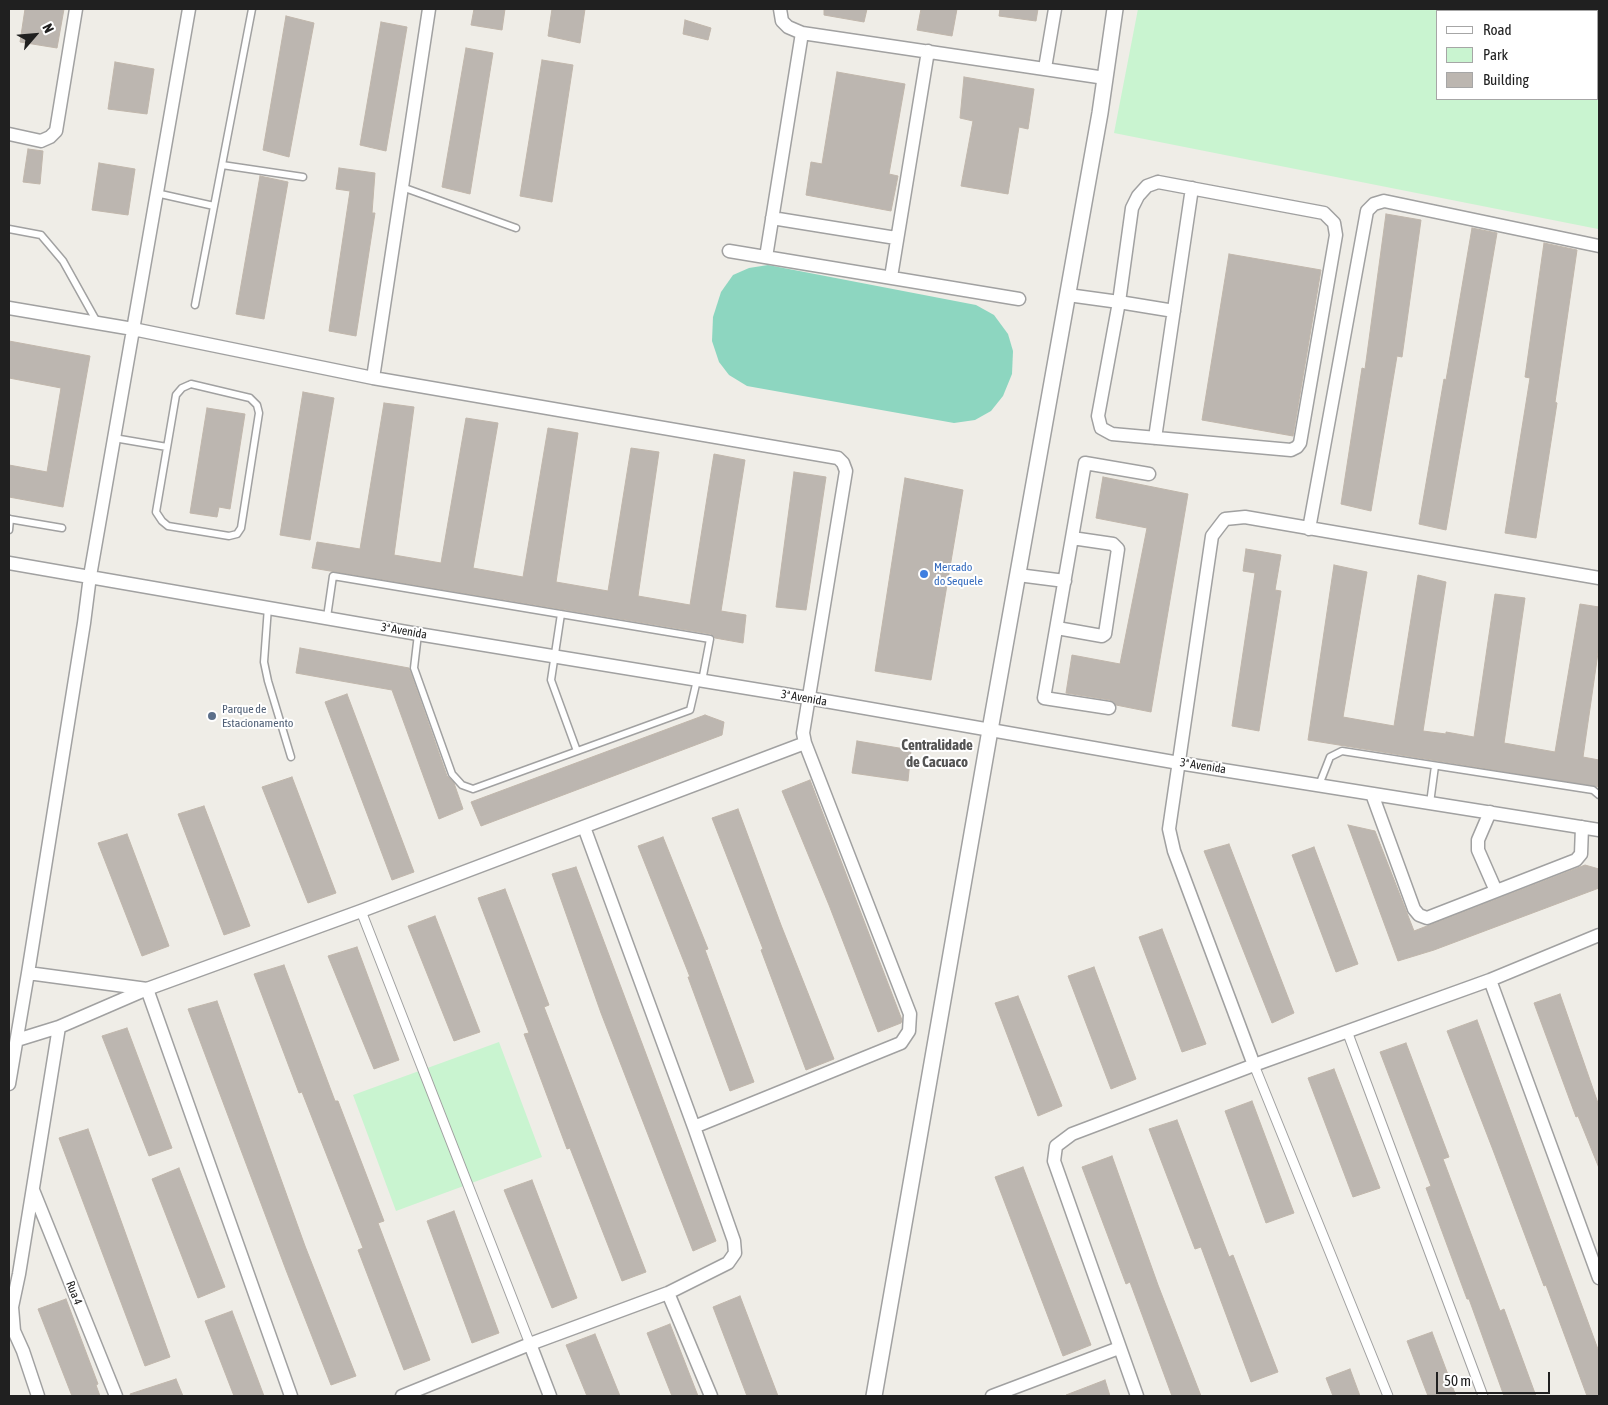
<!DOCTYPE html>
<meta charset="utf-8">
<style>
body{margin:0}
#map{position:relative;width:1608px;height:1405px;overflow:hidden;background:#efede7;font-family:"Asap Condensed",sans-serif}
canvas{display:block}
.frame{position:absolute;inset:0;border:10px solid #202020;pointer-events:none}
.legend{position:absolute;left:1436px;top:10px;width:162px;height:90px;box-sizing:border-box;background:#fff;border:1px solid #a6a6a6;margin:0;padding:6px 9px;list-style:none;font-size:15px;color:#202020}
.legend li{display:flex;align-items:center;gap:10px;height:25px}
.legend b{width:25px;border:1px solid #a6a6a6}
.north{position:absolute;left:10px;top:10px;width:50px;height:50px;-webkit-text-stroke:4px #fff;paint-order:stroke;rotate:63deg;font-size:14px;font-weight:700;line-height:20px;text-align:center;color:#202020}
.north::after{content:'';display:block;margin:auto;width:18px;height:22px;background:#202020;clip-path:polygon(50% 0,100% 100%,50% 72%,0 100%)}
.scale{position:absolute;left:1436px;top:1372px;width:114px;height:22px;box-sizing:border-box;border:2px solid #202020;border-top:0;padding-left:6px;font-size:15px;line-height:18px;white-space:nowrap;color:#202020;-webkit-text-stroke:4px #fff;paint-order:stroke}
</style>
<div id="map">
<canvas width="1608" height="1405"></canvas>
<div class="frame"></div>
<ul class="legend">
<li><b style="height:6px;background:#fff"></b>Road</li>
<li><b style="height:14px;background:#c9f4d0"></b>Park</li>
<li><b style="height:14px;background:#bcb6b0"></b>Building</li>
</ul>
<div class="north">N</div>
<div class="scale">50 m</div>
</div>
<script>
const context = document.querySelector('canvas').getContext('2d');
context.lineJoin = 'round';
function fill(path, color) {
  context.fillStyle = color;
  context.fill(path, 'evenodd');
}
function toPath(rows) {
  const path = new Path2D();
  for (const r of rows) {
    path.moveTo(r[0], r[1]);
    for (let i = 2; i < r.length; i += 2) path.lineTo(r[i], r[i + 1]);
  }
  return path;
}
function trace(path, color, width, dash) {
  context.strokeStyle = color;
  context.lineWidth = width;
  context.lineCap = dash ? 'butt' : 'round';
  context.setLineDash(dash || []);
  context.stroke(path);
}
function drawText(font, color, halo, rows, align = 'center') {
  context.font = font + ' "Asap Condensed",sans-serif';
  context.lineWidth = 4;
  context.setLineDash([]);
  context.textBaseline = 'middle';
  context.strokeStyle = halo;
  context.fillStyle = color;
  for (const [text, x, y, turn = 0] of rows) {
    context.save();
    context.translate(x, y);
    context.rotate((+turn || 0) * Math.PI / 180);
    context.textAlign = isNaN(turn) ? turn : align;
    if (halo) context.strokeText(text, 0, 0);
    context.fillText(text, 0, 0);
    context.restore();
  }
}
const park = toPath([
 [1138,9,1599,9,1599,220,1598,229,1114,133],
 [1437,11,1597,11,1597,99,1437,99],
 [499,1042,542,1157,396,1211,353,1095]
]);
const pitch = toPath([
 [768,265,976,305,994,315,1008,334,1013,351,1012,374,1003,396,991,411,975,420,954,423,747,386,729,375,719,362,712,341,713,317,721,292,733,275,749,268]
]);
const building = toPath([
 [25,9,64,9,57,48,20,42,25,9],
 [474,9,505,9,502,30,471,25,474,9],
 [552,9,585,9,580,43,548,36,552,9],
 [824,9,867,9,864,22,824,15,824,9],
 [921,9,957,9,952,36,917,30,921,9],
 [1000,9,1038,9,1036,21,999,16,1000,9],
 [286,16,314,23,289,157,263,150,286,16],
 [685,20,711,28,708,40,683,34,685,20],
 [381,22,407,27,386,151,360,145,381,22],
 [466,48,493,53,470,194,442,187,466,48],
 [542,60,573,65,552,202,520,196,542,60],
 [115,62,154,69,147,114,108,109,115,62],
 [837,72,905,84,889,174,898,176,891,211,806,195,811,162,822,164,837,72],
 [964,77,1034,89,1028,129,1019,127,1008,194,961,186,973,121,960,118,964,77],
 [28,149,43,151,40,184,23,182,28,149],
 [99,163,135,169,128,215,92,210,99,163],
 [339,168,375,173,372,213,375,213,356,336,329,331,350,191,336,189,339,168],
 [260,176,288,182,264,319,236,314,260,176],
 [1386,214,1421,220,1402,357,1397,356,1371,511,1341,504,1362,368,1365,369,1386,214],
 [1472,228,1497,233,1446,530,1419,524,1444,379,1446,380,1472,228],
 [1544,243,1577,250,1555,402,1557,403,1536,538,1505,533,1530,378,1525,377,1544,243],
 [1229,254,1321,270,1293,436,1202,420,1229,254],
 [9,341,90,356,63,507,9,497,9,465,47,472,61,388,9,378,9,341],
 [303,392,334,398,310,540,280,535,303,392],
 [384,403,414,407,394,555,441,563,466,418,498,423,473,568,523,577,548,428,578,433,556,582,608,591,631,448,659,452,638,596,690,605,714,454,745,460,721,611,746,615,743,643,715,638,711,634,312,568,317,542,360,549,384,403],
 [207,408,245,414,230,509,219,507,217,517,190,513,207,408],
 [794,472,826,477,806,610,776,607,794,472],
 [1103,477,1188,494,1151,712,1116,705,1110,700,1066,693,1072,655,1120,664,1147,528,1096,518,1103,477],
 [905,478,963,490,931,680,875,671,905,478],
 [1246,549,1281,555,1275,590,1281,591,1259,731,1232,726,1255,573,1243,571,1246,549],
 [1334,565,1367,572,1343,717,1394,726,1418,575,1446,582,1423,731,1446,734,1446,732,1474,737,1495,594,1525,598,1504,743,1555,752,1580,604,1599,607,1599,646,1583,757,1599,760,1599,787,1308,740,1334,565],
 [300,648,409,668,447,776,454,783,463,809,439,819,392,690,296,673,300,648],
 [347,694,414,872,392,880,325,702,347,694],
 [705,715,724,722,722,735,481,826,471,802,705,715],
 [857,741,911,750,908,781,852,773,857,741],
 [292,777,336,893,308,903,262,787,292,777],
 [810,780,902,1020,901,1023,878,1032,829,905,782,791,810,780],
 [204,806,250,926,224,935,178,814,204,806],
 [738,809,781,925,834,1059,806,1070,761,950,763,949,712,818,738,809],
 [1348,825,1375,831,1414,931,1585,865,1599,869,1599,888,1434,950,1398,961,1348,825],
 [127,834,169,946,142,956,98,843,127,834],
 [663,837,708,949,705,950,754,1082,730,1091,688,977,690,977,638,846,663,837],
 [1229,844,1294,1013,1272,1023,1204,851,1229,844],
 [1314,847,1358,964,1336,972,1292,855,1314,847],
 [576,867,716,1241,693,1251,601,1013,552,874,576,867],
 [505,889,549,1005,544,1007,646,1272,622,1281,570,1148,567,1149,524,1034,529,1033,478,898,505,889],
 [435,916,480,1032,454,1041,408,926,435,916],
 [1162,929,1206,1044,1182,1052,1139,937,1162,929],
 [357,947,399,1060,374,1069,328,956,357,947],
 [284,965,335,1101,338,1101,384,1221,378,1223,430,1360,404,1370,358,1250,363,1248,302,1092,299,1093,254,974,284,965],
 [1094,967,1136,1079,1111,1089,1068,976,1094,967],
 [1560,994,1599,1106,1599,1168,1578,1116,1576,1117,1534,1003,1560,994],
 [1018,996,1062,1106,1038,1116,995,1003,1018,996],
 [217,1001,305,1246,356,1376,331,1385,286,1270,188,1009,217,1001],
 [1477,1020,1599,1352,1599,1396,1587,1396,1546,1285,1544,1286,1493,1150,1447,1031,1477,1020],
 [127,1028,172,1148,149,1156,102,1036,127,1028],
 [1406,1043,1449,1157,1443,1159,1500,1311,1504,1309,1536,1396,1504,1396,1469,1299,1467,1299,1426,1188,1431,1186,1380,1052,1406,1043],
 [1334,1069,1380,1188,1353,1197,1308,1078,1334,1069],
 [1252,1101,1294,1213,1266,1223,1225,1111,1252,1101],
 [1177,1120,1229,1257,1233,1255,1278,1372,1251,1382,1201,1247,1195,1249,1149,1129,1177,1120],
 [88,1129,170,1357,145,1366,59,1138,88,1129],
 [1112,1156,1158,1285,1201,1396,1172,1396,1130,1282,1126,1284,1082,1167,1112,1156],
 [1023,1167,1091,1345,1063,1356,995,1177,1023,1167],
 [179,1168,225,1287,198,1298,152,1179,179,1168],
 [532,1180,577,1298,552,1308,504,1190,532,1180],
 [454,1211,499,1333,472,1343,427,1221,454,1211],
 [740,1296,778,1396,747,1396,713,1307,740,1296],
 [66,1299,98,1384,96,1385,100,1396,72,1396,38,1309,66,1299],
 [232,1311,264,1396,234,1396,205,1321,232,1311],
 [670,1324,698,1396,672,1396,647,1333,670,1324],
 [1432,1332,1456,1396,1428,1396,1407,1341,1432,1332],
 [595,1334,620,1396,587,1396,566,1345,595,1334],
 [1350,1369,1360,1396,1333,1396,1326,1378,1350,1369],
 [176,1379,183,1396,131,1396,130,1394,176,1379],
 [1105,1380,1110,1396,1066,1396,1066,1395,1105,1380]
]);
const service = toPath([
 [222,165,303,177],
 [402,187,516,228],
 [156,193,214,206],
 [9,229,41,235,63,261,97,322],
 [195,305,252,9],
 [191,384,250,398,257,405,259,413,241,528,237,534,229,536,168,526,162,521,156,512,176,395,182,388,191,384],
 [114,438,167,447],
 [9,519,62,528],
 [9,530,10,519],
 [268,607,264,662,268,681,291,757],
 [561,614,551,680,577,751],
 [327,617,333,576,710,639,702,681],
 [418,634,414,668,452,774,462,785,473,789,690,710,697,680],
 [1319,785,1330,757,1342,751,1593,790,1599,795],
 [1430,803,1435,766]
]);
const pedestrian = toPath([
 [361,911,530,1344],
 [1347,1031,1483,1396],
 [1254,1065,1388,1396]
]);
const minor = toPath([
 [780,9,782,21,788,27,802,33,1105,78],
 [1045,68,1055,9],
 [9,134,41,141,50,137,56,131,76,9],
 [1158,182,1324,213,1334,223,1336,235,1300,443,1297,447,1291,450,1112,434,1101,428,1098,416,1119,302,1132,208,1138,196,1147,186,1158,182],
 [772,218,896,238],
 [729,251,1019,299],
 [766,257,802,33],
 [891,277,928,51],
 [1068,295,1119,302,1174,311],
 [9,308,133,329,373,378,838,458,843,463,846,471,803,733,805,743,910,1014,909,1031,901,1043,694,1127],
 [373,378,429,9],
 [1155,438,1192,188],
 [1309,529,1367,211,1374,204,1384,201,1599,246],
 [9,563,418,634,808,698,1179,763,1599,830],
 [1018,575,1065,581],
 [1057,628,1102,636,1105,634,1118,549,1113,544,1072,538],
 [1109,708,1044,698,1085,463,1149,474],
 [1372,794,1414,909,1419,915,1427,918,1576,860,1581,854,1582,827],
 [1490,812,1478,840,1478,850,1496,891],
 [28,973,147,989],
 [1490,980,1599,1278],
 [17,1040,59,1027,147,989],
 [1254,1065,1174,851,1169,829,1212,536,1225,519,1245,517,1599,578],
 [9,1084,28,973,84,623,90,576,189,9],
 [33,1190,116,1396],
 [668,1293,711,1396],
 [530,1344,550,1396],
 [38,1396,23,1351,14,1331,12,1307,19,1274,59,1027],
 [291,1396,147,989,361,911,805,743],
 [402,1396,530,1344,668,1293,728,1263,735,1253,734,1241,694,1127,584,827],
 [992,1396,1119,1348],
 [1137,1396,1054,1161,1056,1146,1072,1134,1254,1065,1490,980,1599,935]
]);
const tertiary = toPath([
 [874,1396,990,730,1100,113,1115,9]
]);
const markers = [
 [924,574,5,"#3f7fe0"],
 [212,716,5,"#5c6f8a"]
];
const shopNames = [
 ["Mercado",934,567],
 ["do Sequele",934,581]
];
const streetNames = [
 ["3ª Avenida",404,631,10],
 ["3ª Avenida",804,698,10],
 ["3ª Avenida",1203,766,9],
 ["Rua 4",74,1293,68]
];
const serviceNames = [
 ["Parque de",222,709],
 ["Estacionamento",222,723]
];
const quarterNames = [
 ["Centralidade",937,745],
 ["de Cacuaco",937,762]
];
fill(park, '#c9f4d0');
fill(pitch, '#8dd6c0');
fill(building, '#bcb6b0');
trace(building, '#c0b6ab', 1);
trace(service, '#a1a1a1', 9);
trace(pedestrian, '#a1a1a1', 11);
trace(minor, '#a1a1a1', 15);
trace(tertiary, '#a1a1a1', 18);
trace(service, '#fff', 6);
trace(pedestrian, '#fff', 9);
trace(minor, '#fff', 12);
trace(tertiary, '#fff', 15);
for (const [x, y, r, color] of markers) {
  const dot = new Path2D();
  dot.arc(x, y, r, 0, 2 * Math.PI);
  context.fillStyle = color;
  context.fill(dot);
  trace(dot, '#fff', 2);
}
drawText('12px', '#366cbe', '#fff', shopNames, 'left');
drawText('12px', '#202020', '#fff', streetNames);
drawText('12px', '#4e5e75', '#fff', serviceNames, 'left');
drawText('bold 15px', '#535353', '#fff', quarterNames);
</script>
